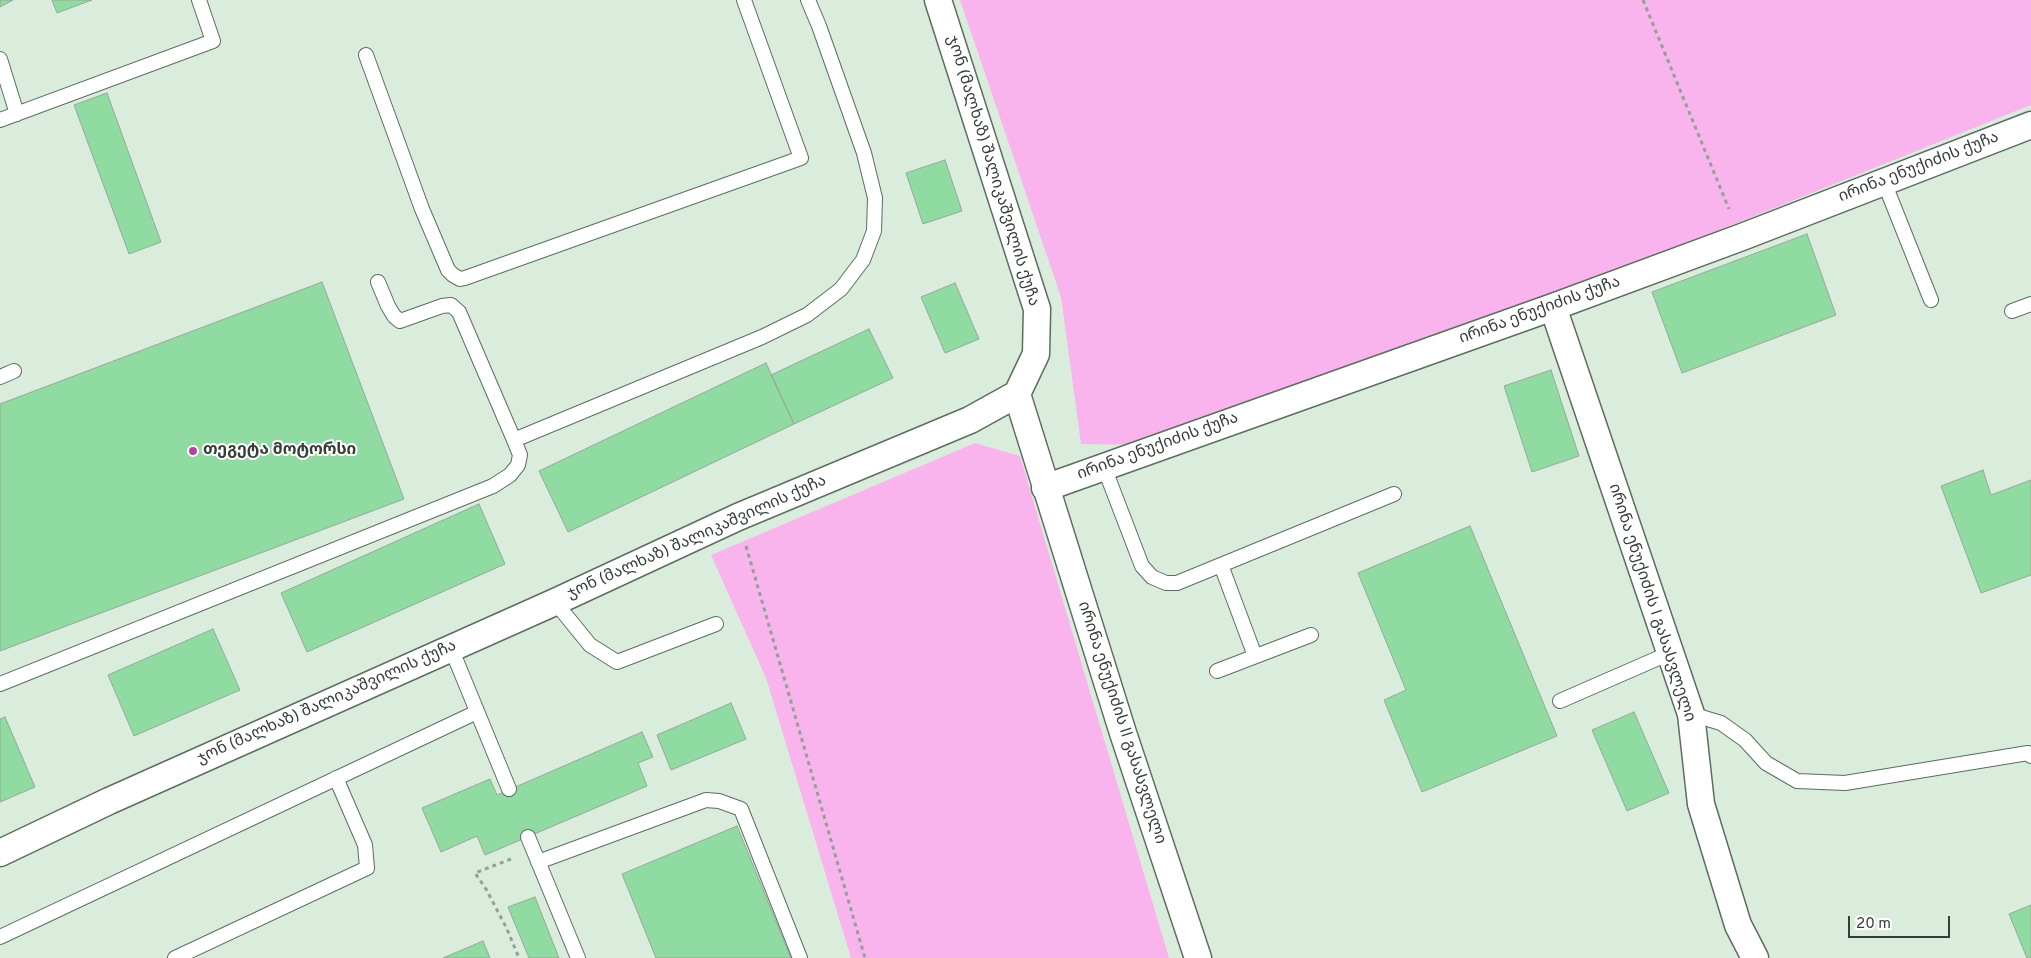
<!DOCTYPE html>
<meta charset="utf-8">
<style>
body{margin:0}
#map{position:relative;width:2031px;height:958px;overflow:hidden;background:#daeddd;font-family:Overpass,sans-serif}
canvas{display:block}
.scale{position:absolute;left:1848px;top:916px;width:102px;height:22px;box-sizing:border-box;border:2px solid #363e38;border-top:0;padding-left:6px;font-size:15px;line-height:18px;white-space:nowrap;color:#363e38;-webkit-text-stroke:4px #fff;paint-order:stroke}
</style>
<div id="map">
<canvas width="2031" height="958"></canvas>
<div class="scale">20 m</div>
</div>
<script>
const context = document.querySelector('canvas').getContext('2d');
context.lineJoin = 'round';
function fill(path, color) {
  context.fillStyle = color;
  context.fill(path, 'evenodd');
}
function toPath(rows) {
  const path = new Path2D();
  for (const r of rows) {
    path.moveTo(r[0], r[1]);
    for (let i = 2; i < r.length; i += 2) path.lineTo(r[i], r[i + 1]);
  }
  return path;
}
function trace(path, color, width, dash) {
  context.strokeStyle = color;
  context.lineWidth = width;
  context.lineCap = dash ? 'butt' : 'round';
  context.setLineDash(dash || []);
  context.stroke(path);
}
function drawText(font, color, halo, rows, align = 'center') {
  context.font = font + ' Overpass,"Noto Sans Georgian",sans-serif';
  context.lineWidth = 4;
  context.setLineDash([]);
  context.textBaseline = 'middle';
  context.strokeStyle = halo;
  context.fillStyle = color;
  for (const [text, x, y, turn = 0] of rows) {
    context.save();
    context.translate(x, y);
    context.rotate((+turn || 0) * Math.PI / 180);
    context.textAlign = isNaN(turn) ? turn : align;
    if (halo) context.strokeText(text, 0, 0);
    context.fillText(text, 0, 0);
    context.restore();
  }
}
const green = toPath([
 [960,0,2031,0,2031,105,1645,260,1138,445,1081,444,1061,297],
 [975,443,1020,456,1169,958,851,958,766,678,711,555]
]);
const building = toPath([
 [0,0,13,0,0,7,0,0],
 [52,0,92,0,57,13,52,0],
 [107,93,161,242,129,254,74,105,107,93],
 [945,160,962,211,923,224,906,173,945,160],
 [1807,234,1836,315,1682,373,1652,292,1807,234],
 [322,282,404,499,0,651,0,404,322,282],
 [955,283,979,339,945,353,921,297,955,283],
 [869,329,893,378,794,424,771,375,869,329],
 [766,363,794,424,568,532,539,471,766,363],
 [1551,370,1579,456,1532,472,1504,386,1551,370],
 [1983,470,1991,495,2031,480,2031,575,1981,593,1941,486,1983,470],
 [479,504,505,564,307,652,281,593,479,504],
 [1470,526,1557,736,1422,792,1384,700,1406,690,1358,573,1470,526],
 [213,629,240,690,134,736,108,675,213,629],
 [731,703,746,739,671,770,657,735,731,703],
 [1634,712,1669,793,1627,811,1592,730,1634,712],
 [5,717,35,787,0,802,0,719,5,717],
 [642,732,653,757,638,763,647,786,485,855,477,836,441,852,422,808,490,779,497,795,642,732],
 [737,826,791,958,656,958,622,874,737,826],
 [535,897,559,958,529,958,508,907,535,897],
 [2031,905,2031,958,2027,958,2009,914,2031,905],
 [483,941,490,958,443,958,483,941]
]);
const path = toPath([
 [1643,0,1729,209],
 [746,546,865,958],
 [511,859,475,873,486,889,507,929,519,958]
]);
const lane = toPath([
 [366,55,422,209,448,270,453,275,460,279,465,278,801,158,744,0],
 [0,59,17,114],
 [0,120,213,41,199,0],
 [1884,182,1931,300],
 [378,282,388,306,394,316,400,321,442,306,451,305,459,312,514,440,762,337,807,315,841,289,863,260,874,231,875,198,864,153,819,26,808,0],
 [2012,311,2031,304],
 [0,377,14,371],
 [1104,467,1142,566,1152,577,1166,583,1177,583,1394,494],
 [1221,565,1255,656],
 [555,602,590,645,617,662,716,624],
 [451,648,509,789],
 [1217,671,1311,635],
 [0,684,493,486,510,475,518,465,520,455,514,440],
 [1560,701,1670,653],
 [1691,714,1721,723,1745,740,1766,763,1797,781,1845,783,2028,753,2031,756],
 [528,837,578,958],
 [538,862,706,800,719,801,741,809,800,958],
 [0,937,477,712],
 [175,958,367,868,365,845,336,778]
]);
const street = toPath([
 [1553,307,1691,714,1701,804,1738,925,1755,958],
 [1017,394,1123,733,1198,958],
 [1045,488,1553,307,1742,237,2031,125],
 [0,853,109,801,555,602,738,517,970,420,1017,394,1036,354,1037,309,938,0]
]);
const markers = [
 [193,451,5,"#af44a4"]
];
const streetNames = [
 ["ირინა ენუქიძის ქუჩა",1919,168,-21],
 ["ჯონ (მალხაზ) შალიკაშვილის ქუჩა",992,171,73],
 ["ირინა ენუქიძის ქუჩა",1540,311,-20],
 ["ირინა ენუქიძის ქუჩა",1158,447,-20],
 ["ჯონ (მალხაზ) შალიკაშვილის ქუჩა",697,538,-24],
 ["ირინა ენუქიძის I გასასვლელი",1651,603,72],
 ["ჯონ (მალხაზ) შალიკაშვილის ქუჩა",327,703,-24],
 ["ირინა ენუქიძის II გასასვლელი",1121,723,72]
];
const poiNames = [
 ["თეგეტა მოტორსი",203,451]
];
fill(green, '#f9b4ee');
fill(building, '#8fdba1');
trace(building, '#96a899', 1);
trace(lane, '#5c6d5f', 16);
trace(street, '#5c6d5f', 29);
trace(path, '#93a195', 3, [4, 4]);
trace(lane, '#fff', 14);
trace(street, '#fff', 26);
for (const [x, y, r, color] of markers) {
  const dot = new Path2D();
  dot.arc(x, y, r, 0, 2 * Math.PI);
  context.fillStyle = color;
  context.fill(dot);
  trace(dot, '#fff', 2);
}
drawText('16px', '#363e38', '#fff', streetNames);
drawText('bold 16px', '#363e38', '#fff', poiNames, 'left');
</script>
